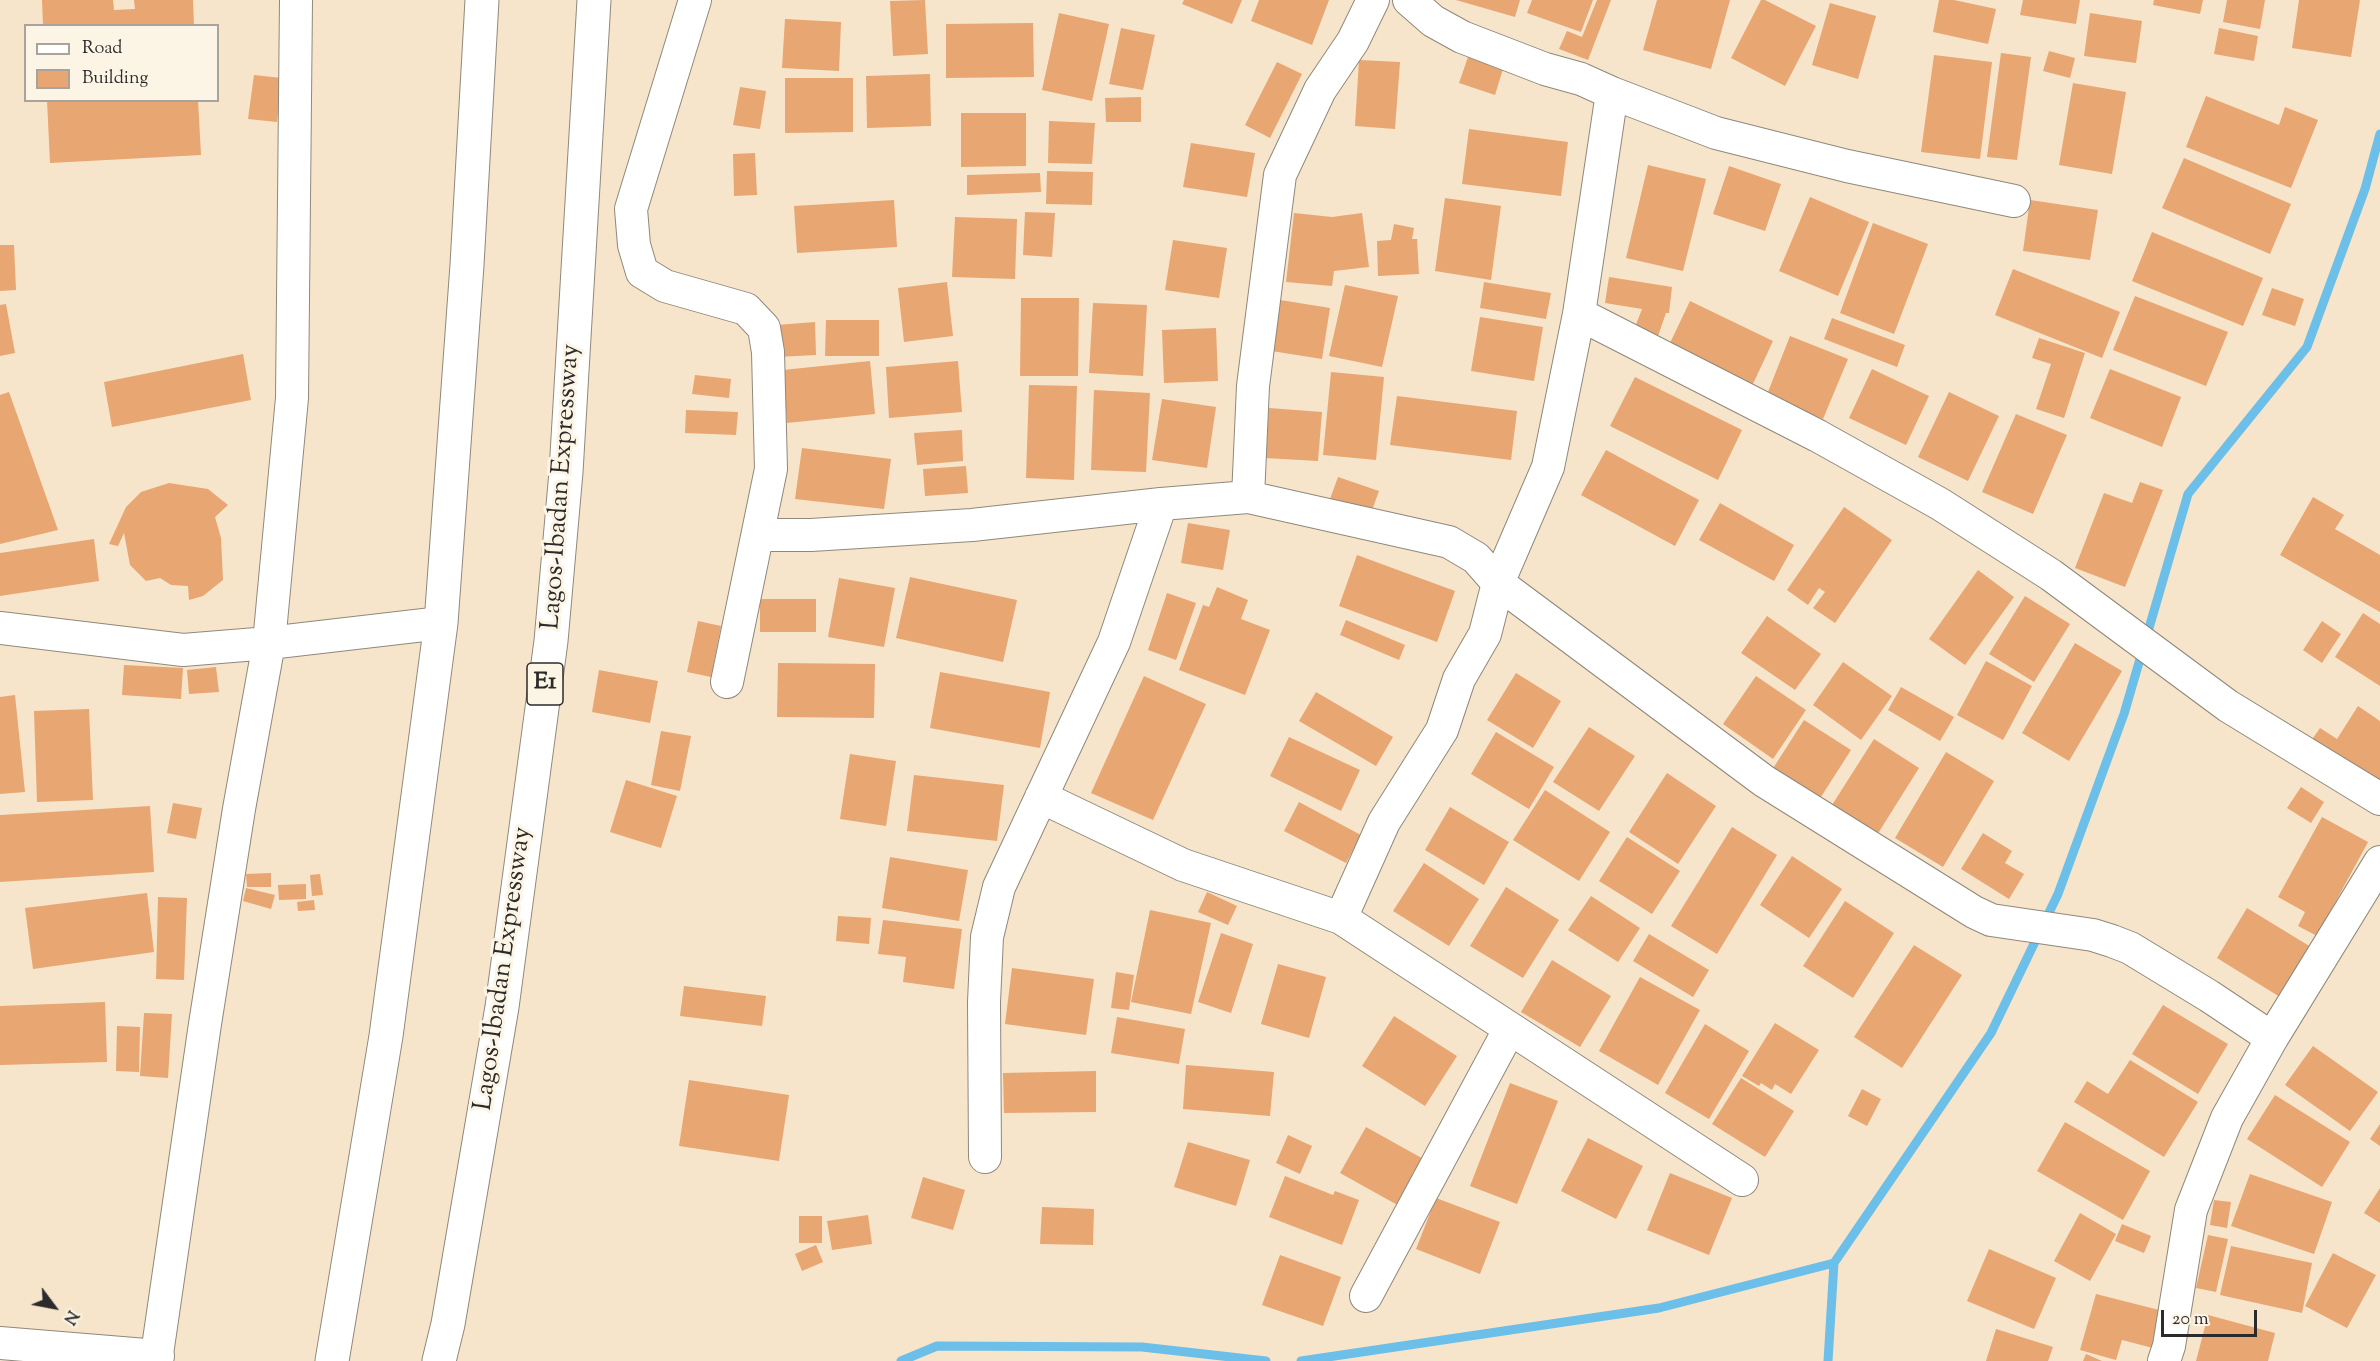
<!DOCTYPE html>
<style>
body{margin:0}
#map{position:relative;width:2380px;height:1361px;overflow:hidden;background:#f6e5cb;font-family:"Sorts Mill Goudy",serif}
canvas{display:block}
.legend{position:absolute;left:24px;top:24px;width:195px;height:78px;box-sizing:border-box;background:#fcf5e5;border:2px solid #a8a49b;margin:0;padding:8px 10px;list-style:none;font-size:18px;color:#2b2b2b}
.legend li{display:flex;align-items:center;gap:12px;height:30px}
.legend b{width:30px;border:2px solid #a8a49b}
.north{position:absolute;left:24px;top:1277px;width:60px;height:60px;-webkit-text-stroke:4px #fcf5e5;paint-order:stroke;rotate:122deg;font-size:16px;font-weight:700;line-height:24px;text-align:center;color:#2b2b2b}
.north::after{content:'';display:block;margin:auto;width:21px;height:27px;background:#2b2b2b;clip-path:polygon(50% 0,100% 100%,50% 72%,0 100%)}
.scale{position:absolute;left:2161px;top:1310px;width:96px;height:27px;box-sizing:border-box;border:3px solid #2b2b2b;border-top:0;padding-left:8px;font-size:18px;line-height:21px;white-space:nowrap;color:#2b2b2b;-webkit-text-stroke:4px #fcf5e5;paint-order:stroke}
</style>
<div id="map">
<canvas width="2380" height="1361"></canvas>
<ul class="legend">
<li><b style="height:8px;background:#fff"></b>Road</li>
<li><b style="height:16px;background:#e7a672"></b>Building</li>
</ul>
<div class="north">N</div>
<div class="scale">20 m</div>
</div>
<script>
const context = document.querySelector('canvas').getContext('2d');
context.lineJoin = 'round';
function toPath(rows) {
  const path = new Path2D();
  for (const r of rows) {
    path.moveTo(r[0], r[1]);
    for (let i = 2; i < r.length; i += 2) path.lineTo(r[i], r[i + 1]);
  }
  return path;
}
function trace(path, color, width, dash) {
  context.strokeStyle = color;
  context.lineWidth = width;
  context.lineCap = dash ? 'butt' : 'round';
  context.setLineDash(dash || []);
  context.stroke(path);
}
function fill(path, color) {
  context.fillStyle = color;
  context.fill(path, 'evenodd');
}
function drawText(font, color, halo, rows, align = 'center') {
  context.font = font + ' "Sorts Mill Goudy",serif';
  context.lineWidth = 6;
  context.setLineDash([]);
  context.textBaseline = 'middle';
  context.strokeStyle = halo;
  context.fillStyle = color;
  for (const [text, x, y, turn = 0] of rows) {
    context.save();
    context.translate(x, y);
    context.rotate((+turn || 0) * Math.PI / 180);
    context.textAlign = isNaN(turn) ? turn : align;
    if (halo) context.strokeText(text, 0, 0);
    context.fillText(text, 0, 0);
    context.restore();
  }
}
const stream = toPath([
 [901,1361,937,1346,1142,1347,1266,1361],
 [1301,1361,1659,1308,1834,1263],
 [1828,1361,1834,1263,1991,1033,2058,894,2124,714,2188,494,2307,347,2365,189,2380,134]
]);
const building = toPath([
 [42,0,113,0,114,10,135,9,134,0,193,0,194,26,43,26],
 [925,0,928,54,893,56,890,1],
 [1184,0,1242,0,1232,24,1182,4],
 [1259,0,1329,0,1312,45,1251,21],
 [1456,0,1520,0,1515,17],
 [1532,0,1593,0,1581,32,1527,13],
 [1597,0,1611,0,1588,60,1559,49,1567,31,1582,37],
 [1657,0,1730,0,1711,69,1643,50],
 [1761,0,1765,0,1816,26,1785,86,1731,58],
 [1939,0,1954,0,1996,9,1988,44,1933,32],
 [2023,0,2080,0,2076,24,2020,15],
 [2154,0,2203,0,2200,14,2153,5],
 [2227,0,2265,0,2260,29,2223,22],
 [2299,0,2360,0,2351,57,2292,48],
 [1830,3,1876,16,1858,79,1812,65],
 [1059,13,1109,24,1092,101,1042,90],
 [2090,13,2142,21,2136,63,2084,56],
 [785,19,841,22,839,71,782,68],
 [1033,23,1034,77,946,78,946,24],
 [1121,28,1155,35,1143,90,1109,84],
 [2219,28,2258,36,2254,61,2214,54],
 [2049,51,2075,58,2070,78,2043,71],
 [2001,53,2031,57,2017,160,1987,157],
 [1934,55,1992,62,1980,159,1921,152],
 [1468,57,1503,69,1495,95,1459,83],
 [1359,60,1400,62,1395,129,1355,126],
 [1277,62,1302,74,1270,138,1245,125],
 [930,74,931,126,867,128,866,76],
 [254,75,282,78,277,122,248,119],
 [785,78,853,78,853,132,785,133],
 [2073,83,2126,92,2112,174,2059,165],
 [740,87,766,91,760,129,733,125],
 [2206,96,2279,125,2285,107,2318,120,2291,188,2186,147],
 [1141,97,1141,122,1106,122,1105,98],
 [47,100,198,100,201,155,50,163],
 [961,113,1026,113,1026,166,961,167],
 [1049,121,1095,123,1092,164,1048,163],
 [1469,129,1568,142,1561,196,1462,184],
 [1191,143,1255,153,1247,197,1183,187],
 [755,153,757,195,734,196,733,154],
 [2184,158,2291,204,2270,254,2162,208],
 [1648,165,1706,179,1683,271,1626,258],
 [1729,166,1781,184,1765,231,1713,214],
 [1047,171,1093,172,1092,205,1046,204],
 [1040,173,1041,192,967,195,967,175],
 [1810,197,1869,222,1838,296,1779,271],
 [1445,198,1501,206,1491,280,1435,271],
 [894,200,897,247,797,253,794,206],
 [2030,200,2098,210,2090,260,2023,251],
 [1025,212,1055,213,1052,257,1023,255],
 [1294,213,1332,217,1362,213,1369,267,1334,271,1332,286,1286,282],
 [955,217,1017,219,1015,279,952,277],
 [1873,223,1928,244,1894,334,1840,313],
 [1394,224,1414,228,1412,239,1417,239,1419,274,1378,276,1377,241,1391,240],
 [2152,232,2263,278,2243,326,2132,281],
 [1173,240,1227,248,1219,298,1165,290],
 [0,245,14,245,16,290,0,291],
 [2013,269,2120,312,2102,358,1995,315],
 [1609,277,1672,287,1669,313,1666,313,1658,336,1635,327,1642,309,1605,303],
 [947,282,953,336,904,342,898,288],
 [1484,282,1551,293,1546,319,1480,308],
 [1345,285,1398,296,1382,367,1329,356],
 [2272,288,2304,299,2295,326,2262,315],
 [2135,296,2228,332,2206,386,2113,350],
 [1021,298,1079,298,1078,376,1020,376],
 [1274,299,1330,308,1322,359,1265,350],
 [1690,301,1773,341,1753,384,1670,343],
 [1093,303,1147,305,1143,376,1089,373],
 [6,304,15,353,0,356,0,305],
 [1480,317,1543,327,1534,381,1471,371],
 [1832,318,1905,345,1897,367,1824,339],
 [826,320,879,320,879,356,825,356],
 [815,322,816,355,778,357,777,325],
 [1216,328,1218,381,1164,383,1162,330],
 [1790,336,1848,359,1823,419,1766,397],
 [2039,338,2085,353,2064,418,2036,409,2051,364,2032,358],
 [243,354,251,400,112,427,104,382],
 [870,361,875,414,787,423,783,370],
 [958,361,962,412,889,418,886,367],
 [1872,369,1929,396,1906,445,1849,418],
 [2110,369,2181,397,2162,447,2090,418],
 [1331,372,1384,377,1376,460,1323,455],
 [695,375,731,379,729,398,692,394],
 [1635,377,1742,430,1718,480,1610,426],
 [1029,385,1077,386,1074,480,1026,478],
 [1094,390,1150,393,1146,472,1091,470],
 [9,392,58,530,0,544,0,395],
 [1949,392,1999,416,1968,481,1918,457],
 [1397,396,1517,411,1511,460,1390,445],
 [1162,399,1216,407,1207,468,1152,460],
 [1269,408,1322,412,1318,461,1265,458],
 [686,410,738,412,736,435,685,433],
 [2016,414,2067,435,2033,514,1982,492],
 [962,430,963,461,917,465,914,433],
 [802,448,891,459,884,509,795,499],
 [1606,450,1699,500,1675,546,1581,495],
 [966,466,968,493,925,496,923,469],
 [1338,477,1379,491,1371,513,1330,499],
 [2140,482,2163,490,2125,587,2075,568,2104,493,2132,503],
 [169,483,208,489,228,505,215,517,221,538,223,580,203,596,189,600,188,586,171,585,160,578,146,581,130,565,124,533,118,546,109,544,126,507,141,492],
 [2313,497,2344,515,2335,529,2380,555,2380,612,2280,555],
 [1720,503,1794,545,1774,581,1699,540],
 [1844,507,1892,540,1835,623,1813,608,1825,592,1819,588,1808,605,1787,590],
 [1188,523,1230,530,1223,570,1181,563],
 [94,539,99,581,0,596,0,553],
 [1357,555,1455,591,1437,642,1339,606],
 [1978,570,2014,597,1965,665,1929,639],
 [910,577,1017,600,1003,662,896,638],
 [839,578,895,588,884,647,828,637],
 [1217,587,1248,600,1241,619,1270,630,1245,695,1179,670,1203,605,1209,607],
 [1167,593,1196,603,1176,660,1148,650],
 [2025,596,2070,624,2034,682,1989,654],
 [760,599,816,599,816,632,760,632],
 [2363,613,2380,624,2380,686,2335,657],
 [1767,616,1821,654,1795,690,1741,653],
 [1346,620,1405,645,1399,660,1340,635],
 [698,621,721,626,711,677,687,672],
 [2322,621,2341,634,2322,663,2303,650],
 [2075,643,2122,671,2069,761,2022,733],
 [1986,661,2032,686,2003,740,1957,715],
 [1843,662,1892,696,1861,740,1813,705],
 [778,663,875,664,874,718,777,717],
 [124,665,183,668,181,699,122,695],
 [216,667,219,692,189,694,187,670],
 [599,670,658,681,650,723,592,712],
 [940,672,1050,692,1040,748,930,728],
 [1516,673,1561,701,1533,748,1487,720],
 [1144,676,1206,704,1153,820,1091,793],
 [1756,676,1806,710,1773,759,1723,724],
 [1901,687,1954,717,1940,741,1888,710],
 [1316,692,1393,737,1376,766,1299,721],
 [15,695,25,792,0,794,0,697],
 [2358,706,2380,721,2380,791,2309,744,2320,728,2337,739],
 [89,709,93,800,37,802,34,711],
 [1804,720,1851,750,1819,800,1772,770],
 [1589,727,1635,756,1599,811,1553,782],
 [661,731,691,736,680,791,651,785],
 [1496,732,1554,767,1529,809,1471,774],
 [1289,737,1360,770,1341,811,1270,776],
 [1874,739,1919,768,1877,835,1832,805],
 [1946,752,1994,781,1943,867,1895,838],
 [850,754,896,761,886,826,840,819],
 [1667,773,1716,806,1678,864,1629,832],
 [914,775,1004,785,997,841,907,831],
 [626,780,677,796,661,848,610,832],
 [2301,787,2324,802,2311,823,2287,808],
 [1545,790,1610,832,1579,881,1513,840],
 [1299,802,1361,835,1346,863,1284,831],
 [173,803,202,808,196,839,167,833],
 [150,806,154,872,0,882,0,815],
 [1450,807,1509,842,1484,885,1425,850],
 [2322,817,2368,842,2317,936,2298,926,2305,912,2278,897],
 [1732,827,1777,855,1717,954,1671,926],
 [1983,833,2012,851,2005,863,2024,874,2009,899,1961,869],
 [1627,837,1680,871,1652,914,1599,881],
 [1792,856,1842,889,1809,938,1760,905],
 [890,857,968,870,959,921,882,908],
 [1424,863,1479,899,1449,946,1393,911],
 [271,873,271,887,247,887,246,874],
 [320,874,323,895,312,896,310,875],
 [306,884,306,899,279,900,278,885],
 [1506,887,1559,920,1523,978,1470,946],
 [246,888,275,895,271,909,243,901],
 [1207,892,1237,906,1228,925,1198,912],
 [147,893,154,952,33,969,25,908],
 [1591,896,1640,928,1618,962,1568,930],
 [158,897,187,898,184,980,156,979],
 [314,900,315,910,298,911,297,902],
 [1845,901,1894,933,1853,998,1803,966],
 [2247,908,2311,947,2280,997,2217,958],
 [1150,910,1211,923,1191,1014,1131,1002],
 [838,916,871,918,869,944,836,941],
 [883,920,962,929,954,989,903,982,906,957,878,954],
 [1221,933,1253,944,1231,1013,1198,1002],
 [1649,934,1709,970,1693,997,1633,961],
 [1914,945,1962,975,1902,1068,1854,1037],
 [1552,960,1611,996,1580,1047,1521,1012],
 [1278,964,1326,977,1309,1038,1261,1024],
 [1012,968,1094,979,1086,1035,1005,1024],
 [1116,972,1134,975,1129,1010,1111,1008],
 [1640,977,1700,1010,1658,1085,1599,1051],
 [684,986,766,996,762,1026,680,1016],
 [105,1002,107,1062,0,1065,0,1006],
 [2163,1005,2228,1044,2198,1094,2132,1054],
 [144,1013,172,1014,168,1078,140,1076],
 [1394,1016,1457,1056,1425,1106,1362,1066],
 [1117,1017,1185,1029,1179,1064,1111,1053],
 [1775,1023,1819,1050,1791,1094,1775,1084,1772,1090,1761,1083,1759,1086,1742,1076],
 [1705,1024,1749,1051,1709,1119,1665,1093],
 [117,1026,140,1027,139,1072,116,1071],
 [2313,1046,2378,1092,2350,1131,2285,1085],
 [2130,1060,2198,1102,2164,1157,2074,1102,2087,1081,2108,1094],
 [1186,1065,1274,1072,1270,1116,1183,1109],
 [1096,1071,1096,1112,1004,1113,1003,1073],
 [1741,1078,1794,1111,1765,1157,1712,1124],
 [689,1080,789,1095,779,1161,679,1146],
 [1510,1083,1558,1101,1517,1204,1470,1186],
 [1862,1089,1881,1099,1867,1126,1848,1116],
 [2275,1095,2350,1142,2322,1187,2247,1139],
 [2065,1122,2150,1171,2123,1220,2037,1171],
 [2380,1124,2380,1146,2370,1139],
 [1366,1127,1427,1161,1401,1207,1340,1173],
 [1288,1135,1312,1146,1300,1174,1276,1163],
 [1588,1138,1643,1166,1616,1219,1561,1191],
 [1188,1142,1250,1160,1236,1206,1174,1187],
 [1670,1173,1732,1198,1709,1255,1647,1230],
 [2250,1174,2332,1202,2314,1254,2231,1226],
 [1285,1176,1333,1195,1335,1191,1359,1200,1342,1245,1269,1217],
 [923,1177,965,1190,953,1230,911,1218],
 [2380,1188,2380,1223,2364,1213],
 [1436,1198,1500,1222,1480,1274,1416,1249],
 [2214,1200,2231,1202,2227,1228,2210,1225],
 [1042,1207,1094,1209,1093,1245,1040,1244],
 [2080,1213,2116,1234,2090,1281,2054,1261],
 [868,1215,872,1244,832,1250,827,1221],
 [799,1216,822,1216,822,1243,799,1243],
 [2122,1224,2151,1236,2144,1253,2115,1241],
 [2208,1235,2228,1239,2216,1292,2196,1288],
 [816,1245,823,1262,802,1271,795,1254],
 [2231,1246,2312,1263,2302,1313,2220,1295],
 [1989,1249,2056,1278,2034,1329,1967,1301],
 [2333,1253,2376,1275,2347,1328,2305,1306],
 [1280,1255,1341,1277,1323,1326,1262,1305],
 [2096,1294,2163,1311,2153,1348,2122,1340,2116,1360,2080,1350],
 [2208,1315,2275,1333,2268,1361,2196,1361],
 [1996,1329,2053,1347,2048,1361,1986,1361],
 [2086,1354,2102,1361,2083,1361]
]);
const street = toPath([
 [695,0,631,209,634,245,642,272,665,286,746,309,764,328,768,352,771,469,727,682],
 [1612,93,1716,133,1847,166,2014,201],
 [1579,314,1818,436,1940,504,2051,575,2228,706,2380,799],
 [1248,497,1253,386,1280,175,1320,90,1353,41,1373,0],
 [758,535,811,535,972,525,1161,504,1248,497,1449,542,1476,558,1498,583,1764,781,1974,912,1991,920,2093,935,2112,941,2130,948,2209,996,2272,1038],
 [0,628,183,650,269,643,441,623],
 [1041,797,1183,865,1341,918,1742,1180],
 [1341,918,1384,822,1442,730,1459,679,1485,634,1498,583,1548,467,1579,314,1612,93,1581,79,1545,69,1462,37,1433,21,1409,0],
 [985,1157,984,1002,987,937,999,887,1114,642,1161,504],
 [1366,1296,1509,1030],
 [0,1343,158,1356],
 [156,1361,205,1024,239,809,269,643,292,398,296,0],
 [2164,1361,2169,1346,2191,1210,2227,1118,2272,1038,2380,862]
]);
const highway = toPath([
 [332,1361,386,1036,441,623,467,265,482,0],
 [439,1361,448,1324,502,1007,551,641,566,472,594,0]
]);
const shields = [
 [545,684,36]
];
const shieldNames = [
 ["E1",545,684]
];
const streetNames = [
 ["Lagos-Ibadan Expressway",563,487,-86],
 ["Lagos-Ibadan Expressway",505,969,-82]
];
trace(stream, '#6cbfe8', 9);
fill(building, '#e7a672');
trace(street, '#90887b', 34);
trace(highway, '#90887b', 35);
trace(street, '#fff', 32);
trace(highway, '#fff', 33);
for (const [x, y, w] of shields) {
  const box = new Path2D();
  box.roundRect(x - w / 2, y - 21, w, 42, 4.5);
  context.fillStyle = '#fcf5e5';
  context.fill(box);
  trace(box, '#2b2b2b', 1.5);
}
drawText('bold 24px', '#2b2b2b', null, shieldNames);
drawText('26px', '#2b2b2b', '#fcf5e5', streetNames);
</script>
